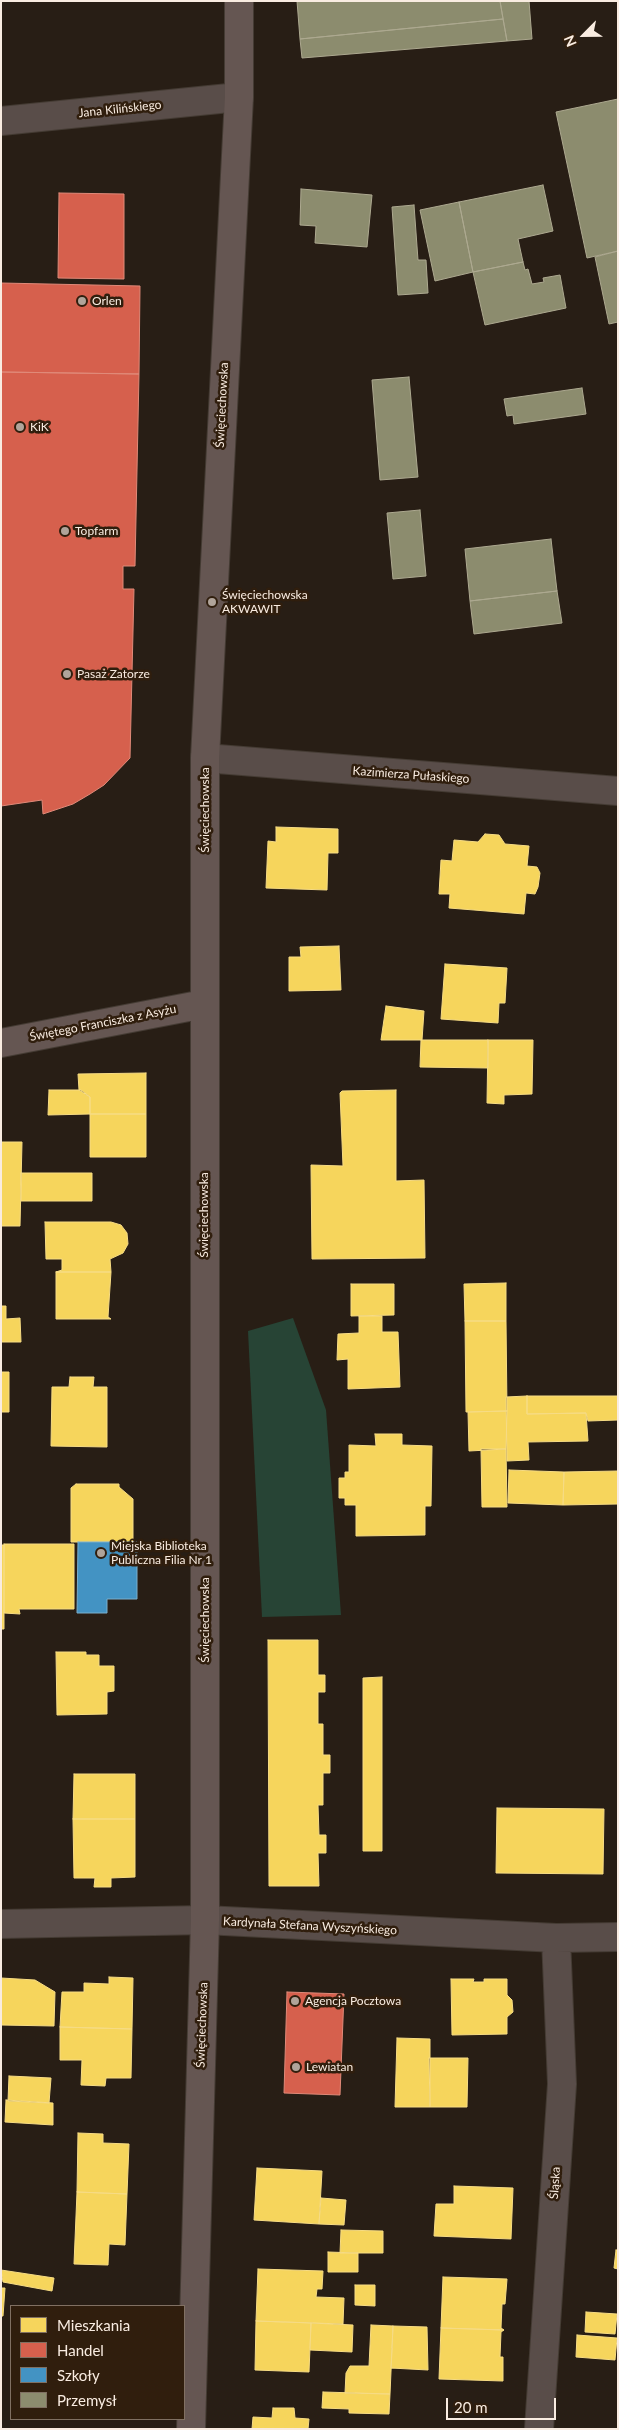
<!DOCTYPE html>
<meta charset="utf-8">
<style>
body{margin:0}
#map{position:relative;width:619px;height:2430px;overflow:hidden;background:#281e15;font-family:Lato,sans-serif}
canvas{display:block}
.frame{position:absolute;inset:0;border:2px solid #f9ece1;pointer-events:none}
.legend{position:absolute;left:10px;top:2305px;width:175px;height:115px;box-sizing:border-box;background:#301e0d;border:1px solid #807062;margin:0;padding:6px 9px;list-style:none;font-size:15px;color:#f9ece1}
.legend li{display:flex;align-items:center;gap:10px;height:25px}
.legend b{width:25px;border:1px solid #807062}
.north{position:absolute;left:559px;top:10px;width:50px;height:50px;-webkit-text-stroke:4px #301e0d;paint-order:stroke;rotate:247deg;font-size:14px;font-weight:700;line-height:20px;text-align:center;color:#f9ece1}
.north::after{content:'';display:block;margin:auto;width:18px;height:22px;background:#f9ece1;clip-path:polygon(50% 0,100% 100%,50% 72%,0 100%)}
.scale{position:absolute;left:446px;top:2398px;width:110px;height:22px;box-sizing:border-box;border:2px solid #f9ece1;border-top:0;padding-left:6px;font-size:15px;line-height:18px;white-space:nowrap;color:#f9ece1;-webkit-text-stroke:4px #301e0d;paint-order:stroke}
</style>
<div id="map">
<canvas width="619" height="2430"></canvas>
<div class="frame"></div>
<ul class="legend">
<li><b style="height:14px;background:#f6d55c"></b>Mieszkania</li>
<li><b style="height:14px;background:#d6604d"></b>Handel</li>
<li><b style="height:14px;background:#4393c3"></b>Szkoły</li>
<li><b style="height:14px;background:#8c8c6e"></b>Przemysł</li>
</ul>
<div class="north">N</div>
<div class="scale">20 m</div>
</div>
<script>
const context = document.querySelector('canvas').getContext('2d');
context.lineJoin = 'round';
function fill(path, color) {
  context.fillStyle = color;
  context.fill(path, 'evenodd');
}
function toPath(rows) {
  const path = new Path2D();
  for (const r of rows) {
    path.moveTo(r[0], r[1]);
    for (let i = 2; i < r.length; i += 2) path.lineTo(r[i], r[i + 1]);
  }
  return path;
}
function trace(path, color, width, dash) {
  context.strokeStyle = color;
  context.lineWidth = width;
  context.lineCap = dash ? 'butt' : 'round';
  context.setLineDash(dash || []);
  context.stroke(path);
}
function drawText(font, color, halo, rows, align = 'center') {
  context.font = font + ' Lato,sans-serif';
  context.lineWidth = 5;
  context.setLineDash([]);
  context.textBaseline = 'middle';
  context.strokeStyle = halo;
  context.fillStyle = color;
  for (const [text, x, y, turn = 0] of rows) {
    context.save();
    context.translate(x, y);
    context.rotate((+turn || 0) * Math.PI / 180);
    context.textAlign = isNaN(turn) ? turn : align;
    if (halo) context.strokeText(text, 0, 0);
    context.fillText(text, 0, 0);
    context.restore();
  }
}
const green = toPath([
 [293,1318,326,1410,341,1615,262,1617,248,1331]
]);
const homes = toPath([
 [276,827,338,829,338,853,328,853,327,890,266,888,268,841,276,842,276,827],
 [485,834,499,835,505,844,529,846,527,866,537,867,540,873,538,887,535,894,526,893,524,914,449,908,450,894,439,894,441,860,452,861,454,840,478,842,485,834],
 [339,946,341,990,289,991,289,957,301,957,300,947,339,946],
 [445,964,507,968,505,1003,499,1003,498,1023,441,1019,445,964],
 [386,1006,424,1011,422,1040,381,1040,386,1006],
 [421,1040,488,1040,488,1068,420,1067,421,1040],
 [488,1040,533,1040,532,1094,504,1095,504,1104,487,1103,488,1040],
 [146,1073,146,1114,90,1114,90,1097,79,1090,78,1074,146,1073],
 [49,1090,81,1090,90,1097,90,1114,48,1115,49,1090],
 [396,1090,396,1181,424,1180,425,1258,312,1259,311,1165,343,1166,340,1093,342,1091,396,1090],
 [90,1114,146,1114,146,1157,90,1157,90,1114],
 [1,1142,22,1142,20,1226,1,1226,1,1142],
 [21,1173,92,1173,92,1201,21,1201,21,1173],
 [45,1222,111,1222,121,1225,127,1233,128,1244,123,1253,110,1259,111,1272,56,1272,62,1270,62,1259,46,1259,45,1222],
 [56,1272,111,1272,108,1317,111,1319,56,1319,56,1272],
 [506,1283,506,1321,465,1321,464,1284,506,1283],
 [351,1284,394,1284,394,1315,351,1316,351,1284],
 [1,1306,6,1306,6,1319,20,1318,21,1342,1,1342,1,1306],
 [359,1316,382,1316,382,1332,398,1332,400,1387,348,1389,348,1359,337,1360,338,1334,359,1333,359,1316],
 [465,1321,506,1321,507,1411,466,1412,465,1321],
 [1,1372,9,1372,9,1412,1,1412,1,1372],
 [70,1377,94,1377,93,1387,107,1387,107,1447,51,1446,52,1387,69,1387,70,1377],
 [527,1396,618,1396,618,1420,588,1421,586,1413,527,1414,527,1396],
 [527,1396,527,1414,586,1413,588,1441,528,1442,529,1460,507,1461,506,1397,527,1396],
 [507,1411,506,1449,469,1451,468,1412,507,1411],
 [375,1434,402,1434,402,1445,432,1446,431,1506,425,1506,425,1535,356,1536,356,1505,345,1505,345,1498,339,1498,339,1478,345,1478,345,1472,349,1472,349,1445,376,1446,375,1434],
 [481,1449,506,1449,507,1507,482,1507,481,1449],
 [509,1470,564,1472,563,1505,508,1503,509,1470],
 [618,1471,618,1504,563,1505,564,1472,618,1471],
 [76,1484,119,1484,119,1487,133,1499,133,1542,71,1542,71,1488,76,1484],
 [4,1544,74,1544,74,1609,19,1609,20,1614,4,1613,4,1544],
 [1,1545,4,1545,4,1629,1,1629,1,1545],
 [268,1640,318,1640,318,1675,325,1675,325,1692,318,1692,318,1724,323,1724,323,1755,330,1755,330,1773,323,1773,323,1805,318,1805,319,1835,326,1835,326,1853,318,1853,319,1886,269,1886,268,1640],
 [56,1652,86,1652,86,1655,99,1655,99,1666,114,1666,114,1691,107,1692,107,1714,57,1715,56,1652],
 [382,1677,382,1851,363,1851,363,1678,382,1677],
 [74,1774,135,1774,135,1819,73,1819,74,1774],
 [497,1808,604,1809,603,1874,496,1873,497,1808],
 [73,1819,135,1819,135,1877,111,1878,111,1887,94,1887,95,1878,74,1878,73,1819],
 [109,1977,133,1978,132,2029,60,2027,62,1992,84,1992,84,1983,109,1984,109,1977],
 [1,1978,35,1980,55,1992,54,2026,1,2025,1,1978],
 [451,1979,474,1979,473,1982,484,1982,484,1979,507,1979,507,1995,512,2000,513,2012,507,2017,507,2034,452,2035,451,1979],
 [60,2027,132,2029,131,2078,106,2078,105,2086,81,2085,82,2060,60,2060,60,2027],
 [397,2038,430,2039,430,2107,395,2107,397,2038],
 [429,2058,468,2058,467,2107,430,2107,429,2058],
 [9,2076,51,2078,49,2103,8,2101,9,2076],
 [6,2100,53,2103,53,2125,5,2122,6,2100],
 [78,2133,103,2134,103,2143,129,2144,127,2194,77,2192,78,2133],
 [257,2168,322,2171,319,2224,254,2220,257,2168],
 [454,2186,513,2188,511,2239,434,2236,436,2204,454,2204,454,2186],
 [77,2192,127,2194,125,2245,109,2244,108,2265,74,2264,77,2192],
 [321,2198,346,2200,344,2225,319,2224,321,2198],
 [341,2230,383,2231,383,2253,340,2253,341,2230],
 [616,2250,618,2250,618,2269,614,2268,616,2250],
 [328,2252,358,2253,358,2272,328,2272,328,2252],
 [258,2269,323,2271,322,2289,317,2289,316,2297,344,2298,343,2324,256,2321,258,2269],
 [1,2270,54,2278,52,2291,3,2282,1,2270],
 [443,2277,507,2279,505,2304,502,2304,501,2328,504,2330,441,2328,443,2277],
 [355,2285,375,2285,375,2306,355,2305,355,2285],
 [1,2288,5,2288,3,2316,1,2316,1,2288],
 [586,2312,617,2314,615,2334,585,2332,586,2312],
 [256,2321,311,2323,309,2372,255,2370,256,2321],
 [311,2323,353,2325,352,2352,310,2350,311,2323],
 [371,2325,393,2326,390,2394,345,2393,346,2373,350,2366,369,2366,371,2325],
 [393,2326,427,2327,428,2370,391,2368,393,2326],
 [441,2328,504,2330,501,2332,500,2357,503,2357,503,2381,439,2379,441,2328],
 [577,2335,617,2338,615,2360,576,2357,577,2335],
 [323,2392,390,2394,389,2414,349,2413,349,2409,322,2408,323,2392],
 [273,2408,294,2408,295,2418,309,2419,308,2429,252,2429,253,2417,272,2418,273,2408]
]);
const shops = toPath([
 [59,193,124,194,124,279,58,278,59,193],
 [1,283,140,286,139,374,1,372,1,283],
 [1,372,139,374,135,566,123,566,123,589,134,589,130,758,104,785,90,794,73,804,43,814,42,800,1,806,1,372],
 [287,1992,344,1994,340,2095,284,2093,287,1992]
]);
const schools = toPath([
 [78,1542,137,1542,137,1599,107,1599,107,1613,77,1613,78,1542]
]);
const industry = toPath([
 [297,1,500,1,503,19,300,39,297,1],
 [500,1,529,1,532,39,507,41,500,1],
 [503,19,507,41,302,58,300,39,503,19],
 [618,99,618,251,587,258,556,112,618,99],
 [543,185,553,231,518,239,523,262,473,272,459,202,543,185],
 [301,189,372,195,367,247,315,243,316,226,300,225,301,189],
 [459,202,473,272,435,281,420,210,459,202],
 [414,205,418,260,426,260,428,293,398,295,392,207,414,205],
 [618,251,618,322,609,324,595,257,618,251],
 [523,262,525,270,528,269,532,284,544,282,543,278,560,275,566,308,485,325,473,272,523,262],
 [409,377,418,477,380,480,372,380,409,377],
 [582,388,586,414,514,424,513,415,507,416,504,399,582,388],
 [420,510,426,576,393,579,387,513,420,510],
 [551,539,557,591,470,601,465,549,551,539],
 [557,591,562,623,474,634,470,601,557,591]
]);
const street = toPath([
 [1,121,239,97],
 [205,758,618,791],
 [1,1924,205,1920,556,1938,618,1937],
 [539,2429,562,2084,556,1938]
]);
const secondary = toPath([
 [1,1043,204,1004],
 [191,2429,205,1920,205,758,239,97,239,1]
]);
const markers = [
 [82,301,5,"#b0a49a"],
 [20,427,5,"#b0a49a"],
 [65,531,5,"#b0a49a"],
 [212,602,5,"#b0a49a"],
 [67,674,5,"#b0a49a"],
 [101,1553,5,"#b0a49a"],
 [295,2001,5,"#b0a49a"],
 [296,2067,5,"#b0a49a"]
];
const streetNames = [
 ["Jana Kilińskiego",120,109,-6],
 ["Święciechowska",222,405,-87],
 ["Kazimierza Pułaskiego",411,775,4],
 ["Święciechowska",205,810,-90],
 ["Świętego Franciszka z Asyżu",103,1023,-11],
 ["Święciechowska",204,1215,-90],
 ["Święciechowska",205,1620,-90],
 ["Kardynała Stefana Wyszyńskiego",310,1926,3],
 ["Święciechowska",202,2025,-88],
 ["Śląska",555,2183,-86]
];
const poiNames = [
 ["Orlen",92,301],
 ["KiK",30,427],
 ["Topfarm",75,531],
 ["Święciechowska",222,595],
 ["AKWAWIT",222,609],
 ["Pasaż Zatorze",77,674],
 ["Miejska Biblioteka",111,1546],
 ["Publiczna Filia Nr 1",111,1560],
 ["Agencja Pocztowa",305,2001],
 ["Lewiatan",306,2067]
];
fill(green, '#274435');
fill(homes, '#f6d55c');
trace(homes, '#f7dc84', 1);
fill(shops, '#d6604d');
trace(shops, '#e08a79', 1);
fill(schools, '#4393c3');
trace(schools, '#7aaecc', 1);
fill(industry, '#8c8c6e');
trace(industry, '#ada990', 1);
trace(street, '#443b33', 30);
trace(secondary, '#443b33', 30);
trace(street, '#594d49', 28);
trace(secondary, '#655652', 28);
for (const [x, y, r, color] of markers) {
  const dot = new Path2D();
  dot.arc(x, y, r, 0, 2 * Math.PI);
  context.fillStyle = color;
  context.fill(dot);
  trace(dot, '#301e0d', 2);
}
drawText('12px', '#f9ece1', '#301e0d', streetNames);
drawText('12px', '#f9ece1', '#301e0d', poiNames, 'left');
</script>
